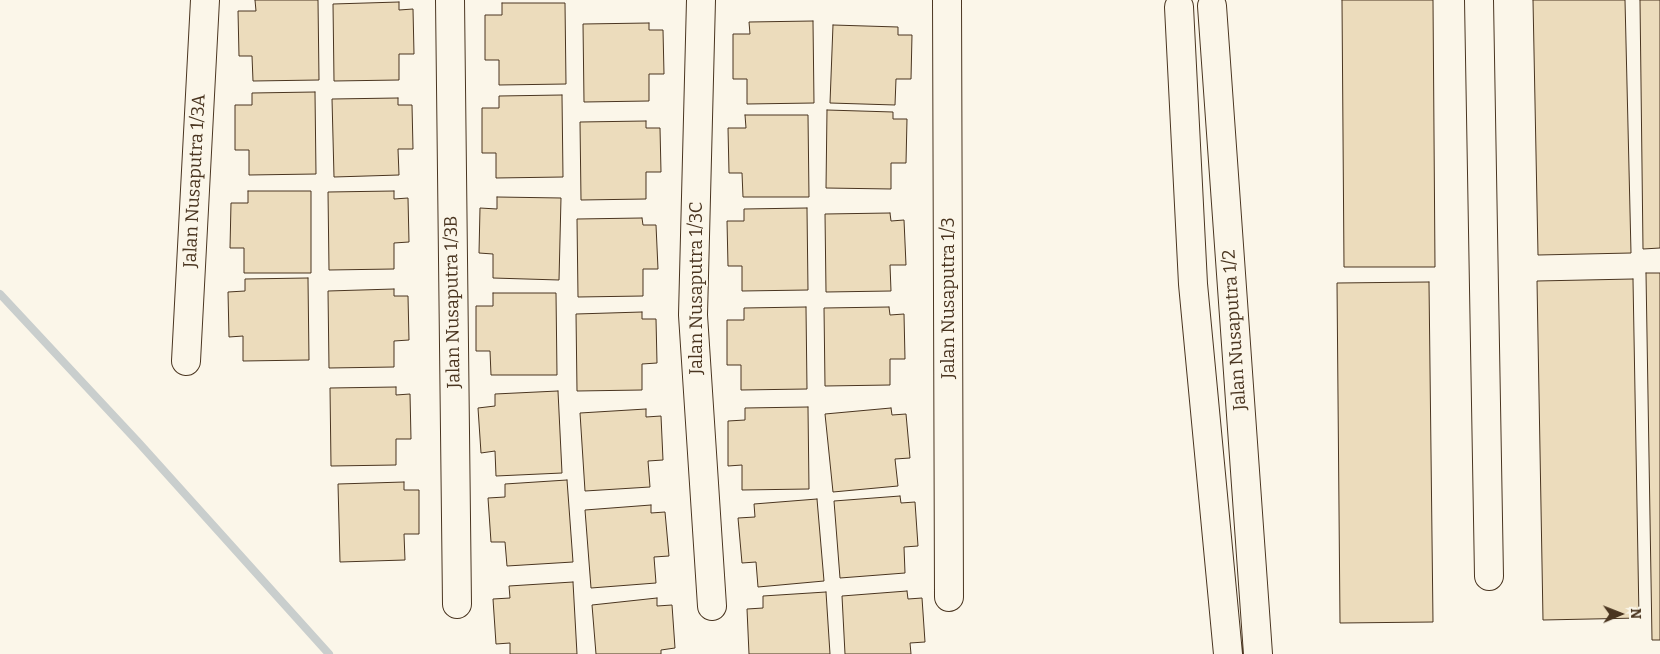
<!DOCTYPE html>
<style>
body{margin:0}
#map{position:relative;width:1660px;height:654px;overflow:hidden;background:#fbf6e9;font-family:Bitter,serif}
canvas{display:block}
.north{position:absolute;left:1595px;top:589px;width:50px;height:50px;-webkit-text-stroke:4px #fbf6e9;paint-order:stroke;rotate:89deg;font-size:14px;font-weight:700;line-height:20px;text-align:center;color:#4a3520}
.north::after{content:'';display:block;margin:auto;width:18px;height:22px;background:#4a3520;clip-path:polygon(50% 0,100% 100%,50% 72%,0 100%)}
</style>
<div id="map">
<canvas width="1660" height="654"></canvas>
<div class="north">N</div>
</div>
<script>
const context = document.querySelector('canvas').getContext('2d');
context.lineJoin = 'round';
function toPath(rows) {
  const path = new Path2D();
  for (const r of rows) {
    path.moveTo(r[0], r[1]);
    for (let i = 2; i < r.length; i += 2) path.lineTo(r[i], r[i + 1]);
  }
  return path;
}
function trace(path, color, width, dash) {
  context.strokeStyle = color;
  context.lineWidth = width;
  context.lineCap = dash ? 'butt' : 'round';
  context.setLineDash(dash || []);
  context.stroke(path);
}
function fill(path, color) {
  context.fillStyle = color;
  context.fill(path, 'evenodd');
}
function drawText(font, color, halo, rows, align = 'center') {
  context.font = font + ' Bitter,serif';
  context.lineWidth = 4;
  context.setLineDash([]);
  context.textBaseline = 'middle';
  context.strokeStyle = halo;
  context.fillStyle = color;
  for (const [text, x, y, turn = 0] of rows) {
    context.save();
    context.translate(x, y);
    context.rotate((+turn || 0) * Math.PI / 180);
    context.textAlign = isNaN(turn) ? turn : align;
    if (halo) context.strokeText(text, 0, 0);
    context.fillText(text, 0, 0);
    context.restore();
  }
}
const stream = toPath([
 [0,294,139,443,329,654]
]);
const building = toPath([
 [255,0,318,0,319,80,253,81,252,56,239,56,238,11,256,11,255,0],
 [1342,0,1433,0,1435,267,1344,267,1342,0],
 [1533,0,1625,0,1631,253,1538,255,1533,0],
 [1640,0,1660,0,1660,248,1643,249,1640,0],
 [399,2,399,10,413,9,414,54,399,54,399,80,334,81,333,4,399,2],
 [502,3,565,3,566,84,499,85,499,60,485,60,485,15,502,15,502,3],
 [813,21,814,103,747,104,747,79,733,79,733,34,750,34,749,22,813,21],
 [649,23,649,30,663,30,664,74,649,74,649,101,584,102,583,24,649,23],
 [833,25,898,27,898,35,912,35,911,79,896,79,895,105,830,103,833,25],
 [315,92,316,174,249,175,249,150,235,150,235,105,252,105,252,93,315,92],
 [562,95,563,177,496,178,496,153,482,153,482,108,499,108,499,96,562,95],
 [398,98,398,105,412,105,413,149,398,149,399,175,334,177,332,99,398,98],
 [827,110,893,112,893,119,907,119,906,163,891,163,891,189,826,188,827,110],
 [745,115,808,115,809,197,743,197,742,173,729,173,728,128,746,128,745,115],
 [646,121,646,128,660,128,661,172,646,172,646,199,581,200,580,122,646,121],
 [248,191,311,191,311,273,244,273,244,248,230,248,231,203,248,203,248,191],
 [394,191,394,199,408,198,409,242,394,243,394,269,329,270,328,192,394,191],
 [497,197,561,198,559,280,493,278,493,254,479,253,480,208,497,209,497,197],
 [807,208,808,290,742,291,742,266,728,266,727,221,744,221,744,209,807,208],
 [890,213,891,221,904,220,906,265,890,265,891,291,826,292,825,214,890,213],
 [642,218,643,225,656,225,658,269,643,269,643,296,578,297,577,219,642,218],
 [1646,273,1660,273,1660,640,1652,640,1646,273],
 [308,278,309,360,243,361,243,336,229,337,228,292,245,291,245,279,308,278],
 [1633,279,1639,618,1543,620,1537,281,1633,279],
 [1429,282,1433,622,1340,623,1337,283,1429,282],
 [394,289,394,296,408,296,409,340,394,341,394,367,329,368,328,291,394,289],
 [493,293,556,293,557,375,491,375,490,351,476,351,476,306,493,306,493,293],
 [806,307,807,389,741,390,741,365,727,365,727,320,744,320,744,308,806,307],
 [889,307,890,315,904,314,905,359,890,359,890,385,825,386,824,308,889,307],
 [642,312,642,319,656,319,657,363,642,364,642,390,577,391,576,314,642,312],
 [396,387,396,395,410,394,411,439,396,439,396,465,331,466,330,388,396,387],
 [558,391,562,473,496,476,495,451,481,453,478,408,495,406,495,394,558,391],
 [808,407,809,489,742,490,742,465,728,466,728,421,745,420,745,408,808,407],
 [891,408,892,415,906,414,910,458,895,459,898,486,833,492,825,414,891,408],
 [646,409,646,417,661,416,663,460,648,461,650,487,585,491,580,413,646,409],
 [567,480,573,562,507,566,505,542,491,542,488,498,505,497,505,484,567,480],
 [404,482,404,490,419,490,419,534,404,534,405,560,340,562,338,484,404,482],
 [900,496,901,503,915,502,918,546,904,547,905,573,840,578,834,501,900,496],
 [817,499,824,581,758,587,756,562,742,563,738,518,755,517,754,504,817,499],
 [651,505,651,513,665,512,669,556,654,557,656,583,591,588,585,510,651,505],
 [573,582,577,654,510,654,510,643,496,644,493,599,510,598,509,586,573,582],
 [907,591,908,599,922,598,925,642,910,643,911,654,845,654,842,596,907,591],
 [826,592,830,654,749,654,747,609,763,608,763,596,826,592],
 [657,598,657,606,672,605,675,648,661,650,661,654,596,654,592,605,657,598]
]);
const minor = toPath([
 [450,0,457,604],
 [701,0,693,315,712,606],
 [947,0,949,597],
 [1479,0,1489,576],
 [1212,6,1258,654],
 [1179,7,1193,284,1228,654],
 [186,361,205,0]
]);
const streetNames = [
 ["Jalan Nusaputra 1/3A",195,181,-87],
 ["Jalan Nusaputra 1/3C",697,288,-90],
 ["Jalan Nusaputra 1/3",949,298,-90],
 ["Jalan Nusaputra 1/3B",453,302,-91],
 ["Jalan Nusaputra 1/2",1235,330,-94]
];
trace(stream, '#c9cecd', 8);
fill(building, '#ecdcbc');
trace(building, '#4a3520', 1);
trace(minor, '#4a3520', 30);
trace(minor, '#fbf6e9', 28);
drawText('18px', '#4a3520', '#fbf6e9', streetNames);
</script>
